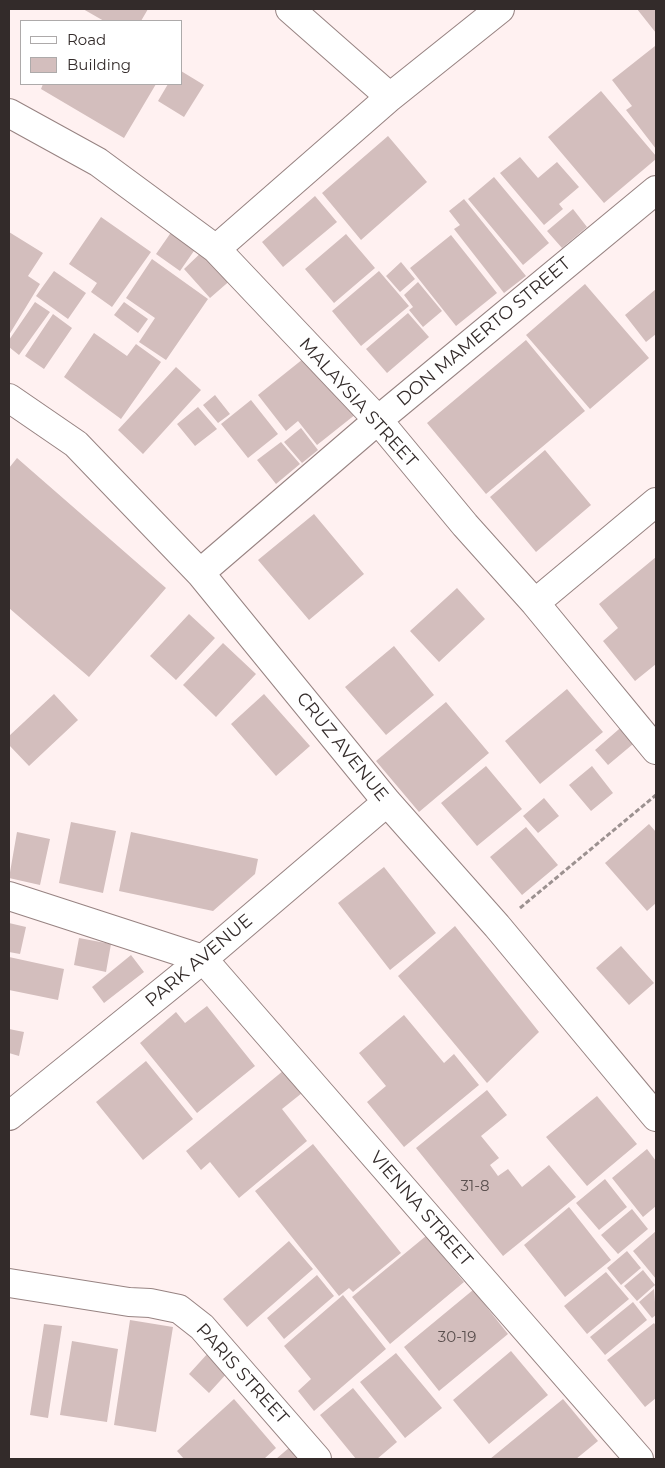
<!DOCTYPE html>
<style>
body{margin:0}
#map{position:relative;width:665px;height:1468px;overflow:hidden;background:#fff1f1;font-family:Montserrat,sans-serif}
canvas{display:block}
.frame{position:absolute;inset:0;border:10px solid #332b2a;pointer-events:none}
.legend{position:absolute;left:20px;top:20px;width:162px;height:65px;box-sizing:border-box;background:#fff;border:1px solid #adaaaa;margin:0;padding:6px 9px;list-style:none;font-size:15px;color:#332b2a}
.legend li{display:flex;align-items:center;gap:10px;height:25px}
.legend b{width:25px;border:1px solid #adaaaa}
</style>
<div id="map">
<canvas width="665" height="1468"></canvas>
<div class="frame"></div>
<ul class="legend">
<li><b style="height:6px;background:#fff"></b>Road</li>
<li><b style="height:14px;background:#d3bebd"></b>Building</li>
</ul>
</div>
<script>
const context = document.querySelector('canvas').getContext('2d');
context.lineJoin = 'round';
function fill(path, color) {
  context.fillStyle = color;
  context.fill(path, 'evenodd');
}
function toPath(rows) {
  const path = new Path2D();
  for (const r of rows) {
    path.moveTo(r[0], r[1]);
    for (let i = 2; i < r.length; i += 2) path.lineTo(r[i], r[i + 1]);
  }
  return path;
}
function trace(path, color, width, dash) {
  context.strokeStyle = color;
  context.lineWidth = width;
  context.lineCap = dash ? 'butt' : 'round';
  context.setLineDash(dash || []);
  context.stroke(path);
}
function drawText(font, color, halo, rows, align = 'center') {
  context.font = font + ' Montserrat,sans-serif';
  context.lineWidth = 4;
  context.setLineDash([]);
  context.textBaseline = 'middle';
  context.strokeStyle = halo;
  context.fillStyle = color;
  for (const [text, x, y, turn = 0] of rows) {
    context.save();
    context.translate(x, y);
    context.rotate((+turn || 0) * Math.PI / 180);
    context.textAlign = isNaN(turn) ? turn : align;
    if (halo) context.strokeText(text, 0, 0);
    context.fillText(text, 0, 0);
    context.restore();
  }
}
const building = toPath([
 [83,9,148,9,141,21,104,21],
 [637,9,656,9,656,33],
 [655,46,656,48,656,149,626,110,632,106,612,80],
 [181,71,204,85,184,117,158,101,168,84,181,84],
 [43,84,156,84,124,138,41,89],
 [601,91,656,156,656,159,604,203,548,137],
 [388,136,427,182,361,240,322,193],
 [520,157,538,178,557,162,579,187,559,204,563,209,544,225,500,173],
 [494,177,549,243,523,265,468,199],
 [315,196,337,222,283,267,262,242],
 [464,199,526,276,504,293,454,229,460,225,449,211],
 [573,209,587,227,562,248,547,231],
 [101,217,151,252,112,307,91,292,97,283,69,264],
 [172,231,196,248,180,271,156,254],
 [9,232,43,253,28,276,40,284,9,335],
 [346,234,375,268,334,303,305,269],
 [451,235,497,293,456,326,410,268],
 [206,248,233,278,210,298,184,269],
 [152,259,208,299,166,360,139,342,155,318,126,298],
 [401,262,415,279,400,292,386,276],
 [54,271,86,293,68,319,36,296],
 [379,271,409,306,361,346,332,311],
 [418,282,442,311,423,327,409,310,413,307,404,295],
 [585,284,649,358,590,409,526,335],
 [656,289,656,334,646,342,625,315],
 [35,302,50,312,19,355,9,347,9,340],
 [124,302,148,319,138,333,114,315],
 [408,313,429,337,387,373,366,349],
 [53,314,72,328,44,369,25,356],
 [94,333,127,356,136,344,161,362,121,419,64,377],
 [526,340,585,411,486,494,427,423],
 [308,355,356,414,317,445,298,421,286,431,258,395],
 [176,367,201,390,143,454,118,430],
 [215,395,230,414,218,423,203,405],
 [251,400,278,434,248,458,221,424],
 [198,407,217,429,195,446,177,424],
 [301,428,318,450,302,463,284,442],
 [281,442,300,464,276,484,257,460],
 [545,450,591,505,536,552,490,497],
 [17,458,166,588,89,677,9,608,9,468],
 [314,514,364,574,309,620,258,560],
 [656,557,656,664,635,681,603,641,618,628,599,604],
 [457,588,485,619,439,662,410,631],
 [189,614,215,638,176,680,150,656],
 [223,643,256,674,216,717,183,685],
 [394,646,434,695,386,735,345,687],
 [567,689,603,732,540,784,505,741],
 [54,694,78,720,29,766,9,745,9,736],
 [264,694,310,746,276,776,231,724],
 [446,702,489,753,419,812,376,761],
 [626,723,639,739,608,765,595,750],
 [486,766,522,809,477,846,441,803],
 [592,766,613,793,591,811,569,785],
 [544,798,559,816,538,833,523,816],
 [71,822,116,831,103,893,59,883],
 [649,824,656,832,656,903,647,911,605,863],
 [526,827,558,865,522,895,490,857],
 [17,832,50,839,40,885,9,878],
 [131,832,258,859,255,874,213,911,119,891],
 [384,867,436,933,390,970,338,903],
 [9,923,26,927,20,954,9,952],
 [455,926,539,1032,487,1083,398,976],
 [79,938,111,944,106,972,74,965],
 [621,946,654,983,629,1005,596,968],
 [131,955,144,972,104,1003,92,987],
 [9,957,64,969,58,1000,9,990],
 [207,1006,255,1066,197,1113,140,1043,176,1012,185,1023],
 [404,1015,444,1063,454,1054,479,1085,404,1147,367,1102,386,1086,359,1053],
 [9,1029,24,1032,19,1056,9,1053],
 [146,1061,193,1119,143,1160,96,1102],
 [289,1066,307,1089,282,1109,307,1141,239,1198,210,1162,201,1170,186,1151],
 [487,1090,507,1115,481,1136,499,1158,490,1165,498,1176,508,1169,522,1187,549,1165,576,1197,503,1256,416,1148],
 [597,1096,637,1144,587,1186,546,1137],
 [313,1144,401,1253,353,1292,349,1288,339,1296,255,1191],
 [647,1149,656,1161,656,1206,643,1217,612,1178],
 [605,1179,627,1207,599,1230,576,1203],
 [569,1207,611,1260,565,1297,524,1245],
 [632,1209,648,1229,618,1254,601,1235],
 [656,1231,656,1279,633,1251],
 [426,1236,464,1282,390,1344,352,1297],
 [289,1241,313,1269,247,1327,223,1299],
 [627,1251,641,1268,621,1285,607,1268],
 [643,1270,655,1285,637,1301,624,1286],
 [606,1272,629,1299,587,1334,564,1306],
 [317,1275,334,1296,284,1339,267,1318],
 [654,1289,656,1315,652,1318,639,1302],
 [473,1290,508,1334,439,1391,404,1347],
 [343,1295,386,1349,314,1411,298,1391,311,1379,284,1346],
 [633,1302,647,1320,605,1355,590,1337],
 [130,1320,173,1327,156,1432,114,1425],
 [654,1323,656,1326,656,1398,645,1407,607,1360],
 [44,1324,62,1326,48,1418,30,1415],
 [72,1341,118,1349,107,1422,60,1415],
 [511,1351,548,1395,489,1444,453,1400],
 [209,1352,229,1371,209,1393,189,1374],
 [396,1353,442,1408,405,1438,360,1382],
 [353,1388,397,1442,377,1459,356,1459,320,1415],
 [234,1399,276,1448,264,1459,184,1459,177,1451],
 [563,1399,598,1441,576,1459,490,1459],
 [290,1447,301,1459,276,1459]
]);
const path = toPath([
 [520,908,656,795]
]);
const minor = toPath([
 [290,9,390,97],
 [9,113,98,162,216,249,378,420,465,525,535,603,656,750],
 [216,249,390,97,500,9],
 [9,398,76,444,200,573,387,802,497,926,656,1117],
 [200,573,378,420,656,190],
 [535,603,656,502],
 [9,896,203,959,639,1459],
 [9,1116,203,959,387,802],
 [9,1283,129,1302,150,1303,179,1309,202,1327,317,1459]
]);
const numberNames = [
 ["31-8",475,1187],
 ["30-19",457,1338]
];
const streetNames = [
 ["DON MAMERTO STREET",484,332,-40],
 ["MALAYSIA STREET",358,403,48],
 ["CRUZ AVENUE",342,747,51],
 ["PARK AVENUE",199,961,-40],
 ["VIENNA STREET",421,1209,49],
 ["PARIS STREET",242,1374,48]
];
fill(building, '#d3bebd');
trace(minor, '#978382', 30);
trace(path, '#9c9190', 3, [5, 2.5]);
trace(minor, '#fff', 28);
drawText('15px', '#5b504f', null, numberNames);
drawText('18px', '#332b2a', '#fff', streetNames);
</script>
